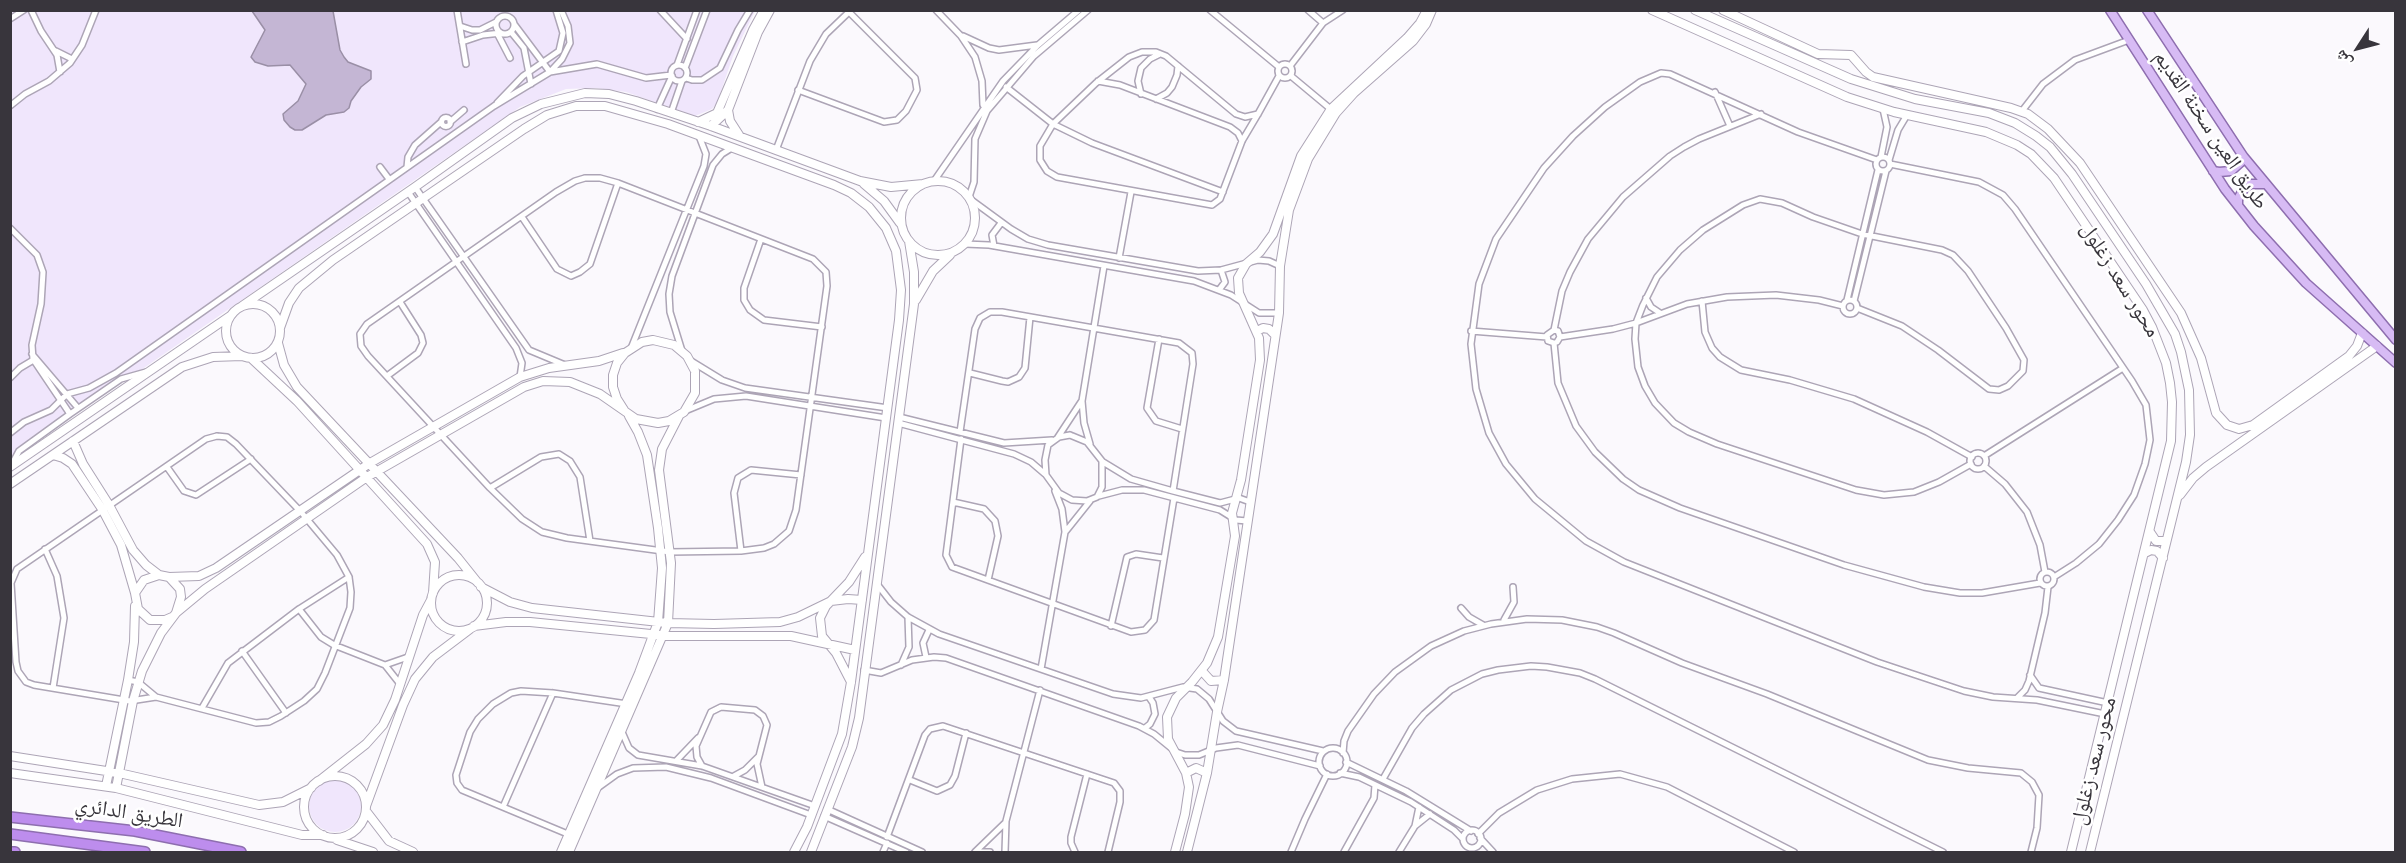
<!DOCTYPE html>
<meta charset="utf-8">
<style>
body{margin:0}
#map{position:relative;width:2406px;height:863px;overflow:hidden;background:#fbf9fd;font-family:"Roboto Serif","Noto Naskh Arabic",serif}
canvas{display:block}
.frame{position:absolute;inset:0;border:12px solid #38353c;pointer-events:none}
.north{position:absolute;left:2328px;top:18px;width:60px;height:60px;-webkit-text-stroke:4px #fff;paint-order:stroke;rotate:234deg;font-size:16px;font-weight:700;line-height:24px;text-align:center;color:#38353c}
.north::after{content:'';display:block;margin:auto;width:21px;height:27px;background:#38353c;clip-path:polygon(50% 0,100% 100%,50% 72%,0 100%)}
</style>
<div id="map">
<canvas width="2406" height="863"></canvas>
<div class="frame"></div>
<div class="north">ش</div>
</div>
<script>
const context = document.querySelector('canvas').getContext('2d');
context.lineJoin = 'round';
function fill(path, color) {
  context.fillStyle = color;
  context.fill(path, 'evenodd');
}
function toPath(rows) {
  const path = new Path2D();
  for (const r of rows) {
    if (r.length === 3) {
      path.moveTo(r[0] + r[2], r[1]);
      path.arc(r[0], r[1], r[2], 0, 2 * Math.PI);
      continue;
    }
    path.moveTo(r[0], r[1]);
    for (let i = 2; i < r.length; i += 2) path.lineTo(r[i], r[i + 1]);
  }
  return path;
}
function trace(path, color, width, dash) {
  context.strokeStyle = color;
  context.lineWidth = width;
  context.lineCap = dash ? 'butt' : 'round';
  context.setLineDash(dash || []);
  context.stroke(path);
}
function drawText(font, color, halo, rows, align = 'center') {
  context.font = font + ' "Roboto Serif","Noto Naskh Arabic",serif';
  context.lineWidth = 5;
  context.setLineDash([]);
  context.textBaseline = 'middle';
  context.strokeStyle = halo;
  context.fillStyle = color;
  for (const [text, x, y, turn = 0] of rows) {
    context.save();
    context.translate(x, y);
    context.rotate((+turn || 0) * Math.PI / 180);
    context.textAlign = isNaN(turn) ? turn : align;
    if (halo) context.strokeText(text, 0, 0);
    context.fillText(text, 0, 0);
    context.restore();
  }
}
const green = toPath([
 [11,11,755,11,733,56,717,103,712,109,695,116,626,92,596,88,566,89,520,107,141,370,129,373,11,456],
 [335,806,26]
]);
const water = toPath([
 [252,11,333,11,340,50,344,57,348,62,371,71,371,79,361,87,351,101,349,108,344,112,326,115,302,130,295,130,290,127,284,120,283,114,298,101,306,84,290,65,268,66,255,62,251,57,265,30,252,11]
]);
const street = toPath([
 [31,10,41,31,57,55,60,72],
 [457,10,466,64],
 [660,10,687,39],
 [936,10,961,36,975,57,982,81,983,105],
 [1210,10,1279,67],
 [1308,10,1323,23],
 [505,25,9],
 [10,19,24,10],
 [514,24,550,72,597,64,646,78,671,75],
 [460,26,472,30,480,30,496,22],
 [511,32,524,48,531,84],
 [497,33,510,58],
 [963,36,989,48,999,50,1037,45],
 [462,42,483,35,501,33],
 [56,51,72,59],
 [1285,71,7],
 [679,73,8],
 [677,65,697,10],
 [1290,66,1323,23,1343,10],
 [685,68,707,10],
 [1291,76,1333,111],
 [686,78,692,80,702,80,720,68,738,30,750,10],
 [1098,81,1120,85,1230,127,1238,133,1242,141],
 [1006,87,1053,124,1092,143,1223,192],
 [798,90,884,122,897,120,906,111,917,90,915,78,849,12],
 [1715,92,1730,126],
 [1141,94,1138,81,1141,68,1150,59,1160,54],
 [1156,99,1167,93,1172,87,1177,75,1178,66],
 [497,103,523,76,559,51,563,33,556,10],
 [10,106,25,94,49,81,70,63,82,45,96,10],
 [657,109,672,76],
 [2022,111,2043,84,2075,60,2129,40],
 [671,113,682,81],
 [1258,114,1245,117,1236,114,1166,56,1156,52,1142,52,1129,57,1096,83,1053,124,1040,146,1040,160,1047,171,1057,177,1212,205,1220,199,1242,141,1258,114,1279,76],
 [446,122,4.5],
 [450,122,464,110],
 [776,150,810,61,826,34,850,11],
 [1883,164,7],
 [1881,157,1887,127,1883,109],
 [1877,160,1798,132,1670,74,1661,73,1640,82,1605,107,1573,136,1544,168,1496,239,1479,284,1471,344,1476,389,1489,433,1506,464,1535,499,1586,541,1624,562,1877,662,1964,691,1993,697,2037,700,2105,714],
 [1889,160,1898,130,1907,115],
 [1890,164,1979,182,2003,195,2015,209,2132,381,2146,405,2150,440,2145,464,2134,495,2118,520,2099,544,2076,563,2054,577],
 [380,167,389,179],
 [407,167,408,157,415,145,441,122],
 [585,178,600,178,618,183,813,259,826,272,827,286,796,510,789,531,774,544,764,548,741,551,670,552,567,538,542,532,522,519,490,488,368,356,361,346,360,334,367,324,556,192,575,181,585,178],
 [934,181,1003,81,1038,45,1079,10],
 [415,187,529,350,565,365],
 [408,192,516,348,522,363,520,377],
 [969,197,974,182,975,139,987,111,1034,56,1088,10],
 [970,199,1011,229,1028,239,1048,245,1198,271,1221,270,1258,260,1269,261,1280,266],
 [522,217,557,269,571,276,580,272,590,264,618,183],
 [10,228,37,255,43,272,41,304,32,345,33,359,70,414],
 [761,239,744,288,744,300,750,310,764,320,822,327],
 [965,244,989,245,1194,281,1231,295,1259,313,1279,313],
 [994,246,992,235,1001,223],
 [1119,258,1131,192],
 [1219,290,1225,282,1221,270],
 [1646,298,1651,307,1660,313],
 [1850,307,7],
 [1847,300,1878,170],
 [1702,301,1705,332,1712,348,1720,357,1741,370,1790,380,1854,399,1927,432,1972,457],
 [1854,301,1886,171],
 [1857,308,1902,326,1938,350,1989,389,1999,390,2008,386,2023,371,2024,360,2006,328,1968,271,1953,255,1942,250,1862,234,1813,217,1782,203,1760,199,1743,205,1703,230,1680,250,1657,277,1643,305,1636,323,1635,339,1638,367,1645,386,1655,403,1674,423,1689,432,1717,444,1856,490,1884,495,1914,492,1939,482,1971,464],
 [1554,330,1558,331,1560,337,1557,342,1554,343,1548,341,1547,335,1554,330,1562,291,1570,272,1588,239,1623,197,1670,156,1684,147,1699,139,1761,114],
 [1471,331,1547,337],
 [1560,337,1613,329,1636,323,1687,304,1727,297,1776,295,1819,300,1843,306],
 [1159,339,1147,408,1156,421,1182,429],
 [1554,343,1558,383,1576,426,1595,452,1623,479,1639,490,1680,508,1798,549,1844,565,1924,587,1960,593,1982,593,2040,583],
 [632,346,704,166,706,154,699,136],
 [682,351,670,312,669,294,672,276,713,165,722,154,730,149],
 [32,354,78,408],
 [691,361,722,380,745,388,888,408],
 [970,373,1002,381,1008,382,1019,377,1025,368,1030,317],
 [387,376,418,353,423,343,421,335,400,302],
 [10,378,20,368,35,359],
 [685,411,714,399,746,396,886,418],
 [899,417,1004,443,1052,440],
 [898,423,1014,454,1031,462,1045,474],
 [960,432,975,329,980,318,990,312,1002,312,1179,343,1192,353,1193,364,1173,491],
 [10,433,24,422,51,410,67,394,89,388,116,373,494,106,550,72,562,59,570,43,568,26,561,10],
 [1070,435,1087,442,1102,461,1102,487,1097,497,1087,501,1072,500,1059,493,1046,475,1045,460,1048,445,1059,437,1070,435],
 [217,436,227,437,236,444,301,512,337,555,349,577,351,592,350,608,325,673,317,689,304,701,281,716,269,722,256,723,156,697,130,701,34,685,26,682,18,671,16,662,11,583,17,569,206,439,217,436],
 [1058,437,1081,402],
 [961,439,946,555,952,567,1131,632,1145,630,1154,620,1174,498],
 [1090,444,1084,423,1082,401,1104,266],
 [1978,461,8],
 [1984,456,2123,368],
 [1103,462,1131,479,1173,491,1220,503,1239,498,1250,502],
 [11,466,19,451,70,414,121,379,146,372],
 [1984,466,2005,484,2027,512,2040,545,2045,572],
 [167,467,184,491,196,495,251,459],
 [490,488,541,457,559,454,570,461,580,477,590,541],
 [1099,496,1122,490,1144,490,1220,510,1236,520,1247,521],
 [953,502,984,509,995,521,998,536,988,580],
 [1066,531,1090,501],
 [45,549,57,576,64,618,53,688],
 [741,551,734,493,738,478,751,470,801,475],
 [2047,579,7],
 [877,584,891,602,908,617,939,634,1113,694,1141,698,1183,687,1197,689,1209,699,1223,721,1236,731,1323,751],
 [1461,608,1469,617,1483,625],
 [299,609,321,637,334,645,385,665,400,684],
 [1504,620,1514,602,1513,587],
 [1111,626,1127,557,1136,554,1163,558],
 [242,651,286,713],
 [926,657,923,643,929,630],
 [385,665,408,657],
 [901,665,909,647,908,617],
 [1041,669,1065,532,1062,509,1055,491],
 [864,670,881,673,912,660,934,657,946,658,1139,726,1154,734,1176,752,1185,755,1199,755,1216,748,1238,745,1320,766],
 [2030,675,2039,688,2108,703],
 [128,680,138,682,156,697],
 [2017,698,2025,690,2029,681,2045,613,2048,587],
 [202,708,228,663,299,609,349,577],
 [1145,728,1150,724,1155,714,1153,703,1149,697],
 [622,732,629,748,638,755,702,766,815,806],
 [1333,762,14],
 [1343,753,1344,741,1348,731,1374,694,1395,672,1431,646,1464,631,1491,624,1527,619,1562,620,1597,627,1614,633,1682,663,1767,694,1928,760,1968,768,2021,773,2032,782,2039,795,2037,828,2031,852],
 [676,761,698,738],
 [1346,762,1406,791,1471,831],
 [702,766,697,757,696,746,711,712,721,707,755,710,763,716,767,725,757,764,762,787],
 [1340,773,1359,777,1411,802,1454,830,1463,839],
 [734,776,745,770,758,757],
 [1383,779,1412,728,1424,714,1451,690,1482,674,1498,670,1531,666,1547,667,1580,673,1595,679,1943,852],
 [910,780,937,791,950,785,955,776,966,733],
 [599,787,617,774,633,768,666,767,711,778,811,815],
 [503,807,553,693],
 [827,809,922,852],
 [824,816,906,852],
 [1415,826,1419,807],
 [1472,839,9],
 [1478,834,1499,813,1537,790,1572,779,1620,774,1667,787,1794,852],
 [570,835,462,790,457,783,456,775,470,732,478,719,493,704,511,693,521,691,553,693,627,704],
 [887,837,925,735,930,729,943,726,1114,783,1120,791,1120,802,1108,852],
 [1480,838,1493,852],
 [883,852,887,843],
 [975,852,1005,823],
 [977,852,990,852],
 [1005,852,1006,821,1040,690],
 [1075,852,1071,843,1071,837,1087,774],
 [1291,852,1305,819,1327,774],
 [1344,852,1374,798,1375,785],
 [1399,852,1415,826,1430,814]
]);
const secondary = toPath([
 [1652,10,1847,97,1894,112,1986,132,2017,145,2031,154,2054,178,2143,310,2152,327,2166,363,2170,383,2172,402,2171,441,2071,852],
 [1695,10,1851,79,1915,99,1989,113,2015,123,2036,136,2050,147,2072,174,2146,284,2175,334,2181,352,2189,390,2190,435,2186,462,2090,852],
 [1723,10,1818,54,1851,55,1866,72,1873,77,2011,108,2028,114,2048,129,2080,163,2181,313,2201,358,2216,413,2227,425,2239,429,2253,425,2349,356,2357,346,2362,333],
 [728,110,730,121,739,135],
 [698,122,717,113,753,30,764,10],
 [711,126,728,110,758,32,770,10],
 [938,218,37],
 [864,184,884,201,900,223],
 [916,300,933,271,950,255],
 [253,331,27],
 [242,306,415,187,512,118,541,104,585,93,609,94,636,101,711,126,860,181,891,187,923,184],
 [280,328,289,303,299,288,333,260,524,129,547,115,576,106,605,106,668,124,834,185,851,193,869,207,886,228,896,251,901,290,899,320,851,682,842,734,807,827,794,852],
 [1257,331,1263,328,1269,329,1275,335],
 [278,343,284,365,297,387,458,558,478,583],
 [251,358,297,401,427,544,435,562,433,593],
 [73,441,83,464,109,505,133,550,146,565,159,575],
 [53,455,63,458,72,464,102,509,121,545,135,593],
 [10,467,230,316],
 [10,484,182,367,213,357,242,356],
 [2180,495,2193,478,2206,467,2377,346],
 [2150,532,2156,541,2166,541],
 [2145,553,2151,550,2157,551,2163,558],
 [459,603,28],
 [169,577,199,576,216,568,370,463,520,377,549,368,599,361,623,353],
 [481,587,510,602,532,608,668,623,714,624,780,622,798,617,831,601,848,599,862,600],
 [176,613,205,589,367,477,524,387,543,381,570,382,600,394,636,419,658,423,669,421,684,412,695,393,695,371,687,356,674,345,653,340,642,342,625,353,617,363,613,375,613,387,617,399,624,410],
 [474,626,506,622,530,622,671,636,791,636,855,650],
 [1202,671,1211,681,1224,680],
 [851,682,836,653,822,636,820,618,826,606,849,582,865,557],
 [10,756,119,773,259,805,283,802,311,788],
 [10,773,116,788,302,835,323,835],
 [1186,773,1196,768,1207,773],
 [335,807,31],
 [319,781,366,744,383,725,395,700,423,615,431,600],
 [106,786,128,680,134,642,135,606],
 [116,788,133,701,142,671,161,633,176,613,181,597,180,589,169,577,159,575,144,580,135,593,138,609,150,620,165,620,172,617],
 [366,806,403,705,415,679,433,657,470,629],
 [366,811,389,841,413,852],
 [337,840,373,852],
 [561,852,639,673,658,622,662,568,658,528,647,455,638,432,629,416],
 [569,852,668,623,671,563,659,470,662,449,679,416],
 [811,852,852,747,859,718,914,304,914,272,909,241],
 [1175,852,1185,814,1189,787,1186,773,1168,739,1167,717,1176,698,1192,682,1207,663,1218,637,1235,536,1232,513,1241,480,1260,360,1259,338,1239,293,1238,278,1246,264,1260,252,1273,234,1301,156,1331,109,1407,38,1420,23,1427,10],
 [1187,852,1207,773,1217,712,1224,680,1279,313,1280,266,1289,210,1308,159,1336,113,1354,93,1413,41,1426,24,1432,10]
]);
const primary = toPath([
 [2110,10,2225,189,2254,226,2306,283,2396,363],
 [2147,10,2243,156,2396,340],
 [2213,171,2219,172,2231,171,2241,162,2243,156],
 [2238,205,2238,199,2245,187,2251,184,2265,184]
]);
const highway = toPath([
 [10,817,135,831,241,852],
 [10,834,145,852],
 [10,852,15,852]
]);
const streetNames = [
 ["طريق العين سخنة القديم",2211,130,56],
 ["محور سعد زغلول",2120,280,58],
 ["محور سعد زغلول",2094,761,-76],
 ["الطريق الدائري",129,813,9]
];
fill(green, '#f0e6fc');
fill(water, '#c4b6d4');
trace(water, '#9a8fa6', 1.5);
trace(street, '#ada5b6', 8);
trace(secondary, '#ada5b6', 10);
trace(primary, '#8e6eaf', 11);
trace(highway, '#8e6eaf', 12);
trace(street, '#fff', 5);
trace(secondary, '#fff', 8);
trace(primary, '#d7bbf4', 8);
trace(highway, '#bd8ded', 9);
drawText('21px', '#38353c', '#fff', streetNames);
</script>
